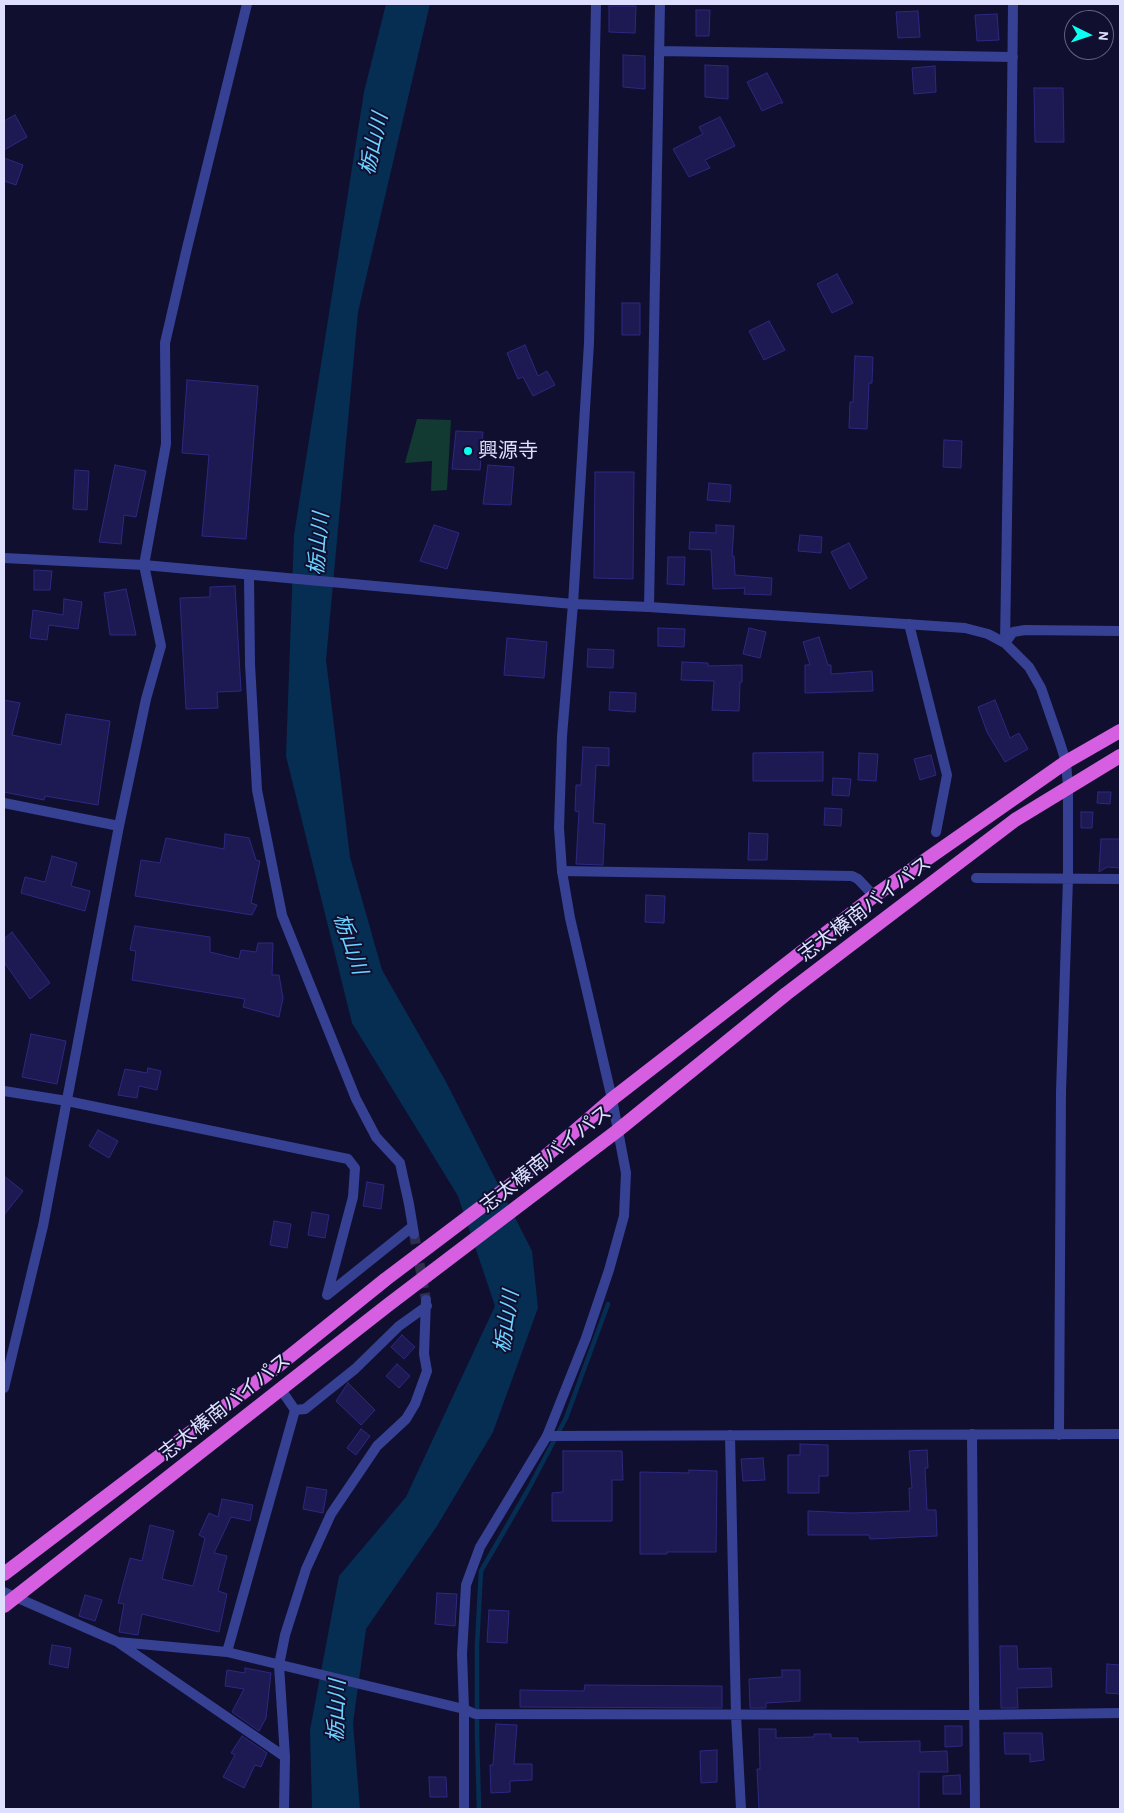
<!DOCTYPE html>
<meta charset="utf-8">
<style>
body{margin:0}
#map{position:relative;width:1124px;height:1813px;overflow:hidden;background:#100f30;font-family:"Alegreya Sans",sans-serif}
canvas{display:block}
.frame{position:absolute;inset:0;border:5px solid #dedfff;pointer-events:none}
.north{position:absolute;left:1064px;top:10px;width:50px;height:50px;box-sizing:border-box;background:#100f30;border:1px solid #626283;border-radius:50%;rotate:94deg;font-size:14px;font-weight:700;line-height:20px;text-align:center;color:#dedfff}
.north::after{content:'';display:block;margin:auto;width:18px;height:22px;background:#0afff1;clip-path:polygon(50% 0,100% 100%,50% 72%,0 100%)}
</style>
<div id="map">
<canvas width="1124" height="1813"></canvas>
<div class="frame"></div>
<div class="north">N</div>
</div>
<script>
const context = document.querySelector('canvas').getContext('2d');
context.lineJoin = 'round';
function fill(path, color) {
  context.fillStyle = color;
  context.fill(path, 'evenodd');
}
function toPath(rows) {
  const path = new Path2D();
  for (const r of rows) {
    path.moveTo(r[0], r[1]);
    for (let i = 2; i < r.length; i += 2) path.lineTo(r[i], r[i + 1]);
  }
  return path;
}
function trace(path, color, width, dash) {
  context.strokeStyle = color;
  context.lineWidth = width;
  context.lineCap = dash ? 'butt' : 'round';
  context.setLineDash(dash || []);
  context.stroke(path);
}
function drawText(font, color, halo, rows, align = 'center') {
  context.font = font + ' "Alegreya Sans","Noto Sans JP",sans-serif';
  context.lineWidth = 4;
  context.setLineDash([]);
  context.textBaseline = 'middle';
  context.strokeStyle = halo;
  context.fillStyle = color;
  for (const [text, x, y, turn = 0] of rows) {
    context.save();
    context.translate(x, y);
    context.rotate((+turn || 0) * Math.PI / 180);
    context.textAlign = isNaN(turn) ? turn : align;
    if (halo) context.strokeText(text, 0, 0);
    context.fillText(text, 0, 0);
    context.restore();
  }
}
const green = toPath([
 [417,419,451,420,447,490,431,491,432,461,405,463]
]);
const water = toPath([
 [386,4,430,4,358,312,326,660,350,857,382,970,445,1080,532,1251,538,1308,493,1432,437,1526,366,1629,353,1723,360,1809,312,1809,310,1730,339,1576,406,1497,495,1306,458,1196,352,1023,286,756,294,535,364,92]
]);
const stream = toPath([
 [479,1809,477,1735,477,1645,481,1571,529,1488,566,1418,608,1304]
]);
const building = toPath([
 [609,6,636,6,635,33,609,32,609,6],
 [696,10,710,10,709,36,696,36,696,10],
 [918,11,920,37,898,38,896,12,918,11],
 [997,14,999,40,977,41,975,15,997,14],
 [623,55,645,56,645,89,623,87,623,55],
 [705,65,728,66,728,99,705,97,705,65],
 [935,66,936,92,914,94,912,68,935,66],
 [767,73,783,103,780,103,762,111,747,82,767,73],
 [1034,88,1063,88,1064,142,1035,142,1034,88],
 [15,115,27,137,4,150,4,121,15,115],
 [720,117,735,146,705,160,710,168,689,177,673,149,703,134,699,127,720,117],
 [4,158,23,165,16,185,4,181,4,158],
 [837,274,853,303,832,313,817,284,837,274],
 [622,303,640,303,640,335,622,335,622,303],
 [769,321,785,350,764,360,749,331,769,321],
 [525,345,538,376,547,371,555,385,533,396,523,377,518,379,507,353,525,345],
 [855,356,873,357,872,383,869,383,867,429,849,428,850,402,853,402,855,356],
 [187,380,258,386,246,539,202,536,209,455,182,453,187,380],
 [456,431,483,432,480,470,452,469,456,431],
 [944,440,962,441,961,468,943,467,944,440],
 [115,465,146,471,136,517,124,515,121,544,99,542,115,465],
 [488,465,514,467,511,505,483,504,488,465],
 [75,470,89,471,87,510,73,509,75,470],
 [595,472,634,472,633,579,594,578,595,472],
 [709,483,731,485,730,502,707,500,709,483],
 [434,525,459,533,447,569,420,561,434,525],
 [716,525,734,526,732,556,734,556,735,575,772,578,771,595,744,594,745,588,713,589,711,550,689,549,690,532,716,533,716,525],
 [800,535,822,537,821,553,798,551,800,535],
 [849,543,867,578,850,589,831,552,849,543],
 [668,557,685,557,684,585,667,584,668,557],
 [34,570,52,571,50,590,34,590,34,570],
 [235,586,241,691,217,692,218,708,186,709,180,598,210,597,210,587,235,586],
 [126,589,136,635,110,635,104,593,126,589],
 [64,599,82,602,78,629,49,625,47,640,30,638,33,610,63,615,64,599],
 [658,628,685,629,684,647,658,646,658,628],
 [749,628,766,632,760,658,743,654,749,628],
 [819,637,828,665,831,665,831,674,872,671,873,691,805,693,805,665,810,665,803,642,819,637],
 [507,638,547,642,544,678,504,675,507,638],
 [588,649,614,650,613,668,587,667,588,649],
 [682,662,708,663,708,666,742,665,742,682,740,682,739,711,712,710,714,681,681,680,682,662],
 [610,692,636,693,635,712,609,710,610,692],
 [4,700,20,703,12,735,61,745,66,714,110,721,98,805,45,796,44,800,4,792,4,700],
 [995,700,1010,738,1019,733,1028,749,1005,762,987,732,978,707,995,700],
 [583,747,609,748,609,766,596,765,593,823,605,824,603,865,576,864,579,812,575,811,576,785,581,785,583,747],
 [823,752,823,781,753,781,753,753,823,752],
 [859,753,878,754,876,781,858,780,859,753],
 [931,755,936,775,920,780,914,759,931,755],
 [833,778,851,779,849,796,832,795,833,778],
 [1098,792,1111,792,1110,804,1097,803,1098,792],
 [825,808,842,809,841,826,824,825,825,808],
 [1081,812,1093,812,1092,828,1081,828,1081,812],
 [749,833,768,834,767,860,748,860,749,833],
 [225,834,249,838,256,860,260,861,251,903,257,905,252,915,135,896,141,860,160,863,166,838,224,849,225,834],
 [1101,839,1120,839,1120,868,1107,867,1099,872,1101,839],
 [52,856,77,863,71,886,90,891,85,911,21,893,25,877,45,882,52,856],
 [646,895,665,896,664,923,645,922,646,895],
 [135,926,210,937,210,952,239,959,241,950,256,952,258,943,273,943,272,975,279,975,283,998,279,1017,243,1007,245,999,132,980,136,951,130,950,135,926],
 [12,932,50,983,30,999,4,962,4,939,12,932],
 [31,1034,66,1041,57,1084,22,1077,31,1034],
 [148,1068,161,1071,157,1090,139,1086,137,1098,118,1095,125,1069,147,1073,148,1068],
 [98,1130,118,1141,109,1158,89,1146,98,1130],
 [4,1176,23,1191,4,1215,4,1176],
 [367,1182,384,1185,381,1209,363,1206,367,1182],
 [312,1212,329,1215,325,1238,308,1235,312,1212],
 [274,1221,291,1224,287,1248,270,1245,274,1221],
 [402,1335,415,1347,404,1359,391,1347,402,1335],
 [397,1364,410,1376,399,1388,386,1376,397,1364],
 [348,1383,375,1410,361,1425,336,1401,348,1383],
 [361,1429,370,1436,356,1455,347,1448,361,1429],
 [800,1444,828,1445,828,1476,819,1476,819,1493,788,1493,788,1455,800,1455,800,1444],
 [927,1450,928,1468,925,1468,927,1510,936,1510,937,1536,870,1539,869,1535,808,1535,808,1511,852,1513,910,1511,909,1488,912,1488,909,1451,927,1450],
 [563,1451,622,1451,623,1480,612,1480,612,1521,552,1521,552,1493,563,1492,563,1451],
 [763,1458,765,1480,743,1481,741,1459,763,1458],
 [689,1470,717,1471,716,1552,667,1552,667,1554,640,1554,640,1472,689,1473,689,1470],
 [307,1487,327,1490,323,1513,303,1509,307,1487],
 [222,1499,253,1505,250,1521,231,1517,214,1553,227,1556,218,1591,227,1594,219,1632,142,1614,138,1635,119,1632,124,1604,118,1603,130,1558,142,1561,150,1525,174,1531,162,1579,193,1586,205,1538,199,1535,209,1513,218,1517,222,1499],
 [437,1593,457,1594,455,1626,435,1624,437,1593],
 [85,1595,102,1600,95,1621,79,1616,85,1595],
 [489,1610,509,1611,507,1643,487,1642,489,1610],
 [52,1645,71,1648,68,1668,49,1664,52,1645],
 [1000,1646,1017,1646,1018,1669,1051,1668,1052,1687,1017,1688,1018,1708,1001,1708,1000,1646],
 [1107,1664,1120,1665,1120,1694,1106,1693,1107,1664],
 [245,1668,271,1673,266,1718,259,1731,232,1712,244,1689,225,1686,227,1670,245,1673,245,1668],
 [782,1670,800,1670,800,1701,766,1703,766,1708,750,1708,749,1679,782,1677,782,1670],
 [585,1685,722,1686,722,1708,520,1707,520,1690,584,1691,585,1685],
 [496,1724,517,1725,514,1764,532,1764,532,1780,510,1781,510,1792,491,1793,490,1765,493,1765,496,1724],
 [945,1726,962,1726,962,1746,945,1747,945,1726],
 [759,1729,776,1729,776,1738,814,1737,814,1734,831,1734,831,1738,858,1738,858,1742,920,1741,920,1752,947,1751,948,1772,919,1772,919,1809,759,1809,757,1769,760,1769,759,1729],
 [1004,1733,1042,1733,1044,1760,1030,1762,1030,1754,1005,1754,1004,1733],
 [242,1736,267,1753,261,1767,255,1765,244,1788,223,1777,235,1755,231,1753,242,1736],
 [717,1750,717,1782,701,1783,700,1751,717,1750],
 [960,1775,961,1794,943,1794,943,1776,960,1775],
 [429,1777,446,1777,447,1797,430,1797,429,1777]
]);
const minorTunnel = toPath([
 [414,1234,426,1300]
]);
const minor = toPath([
 [659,51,1013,57],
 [249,576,250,664,257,790,282,915,356,1099,376,1137,400,1163,409,1204,414,1234],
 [573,604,589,343,596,4],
 [649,607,660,4],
 [909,624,947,775,936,832],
 [1005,643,1009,395,1013,4],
 [4,803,119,826],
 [562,871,852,876,858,879,874,896],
 [976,878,1120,879],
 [4,1091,67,1101,348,1159,355,1168,353,1197,327,1295,412,1227],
 [4,1388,43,1226,119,826,146,699,161,646,144,565,166,444,165,343,187,248,247,4],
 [295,1410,305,1409,355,1369,399,1326,427,1306],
 [972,1434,975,1809],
 [730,1435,736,1715,741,1809],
 [1059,1435,1061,1092,1068,878,1068,787],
 [547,1436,1120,1434],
 [4,1592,118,1642,227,1652,464,1709,475,1714,974,1715,1120,1713],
 [119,1643,285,1757],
 [227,1652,295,1410,280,1388],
 [464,1709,464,1809],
 [284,1809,285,1757,279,1665,285,1635,306,1569,331,1514,377,1446,406,1419,415,1404,427,1371,424,1354,426,1300]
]);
const tertiary = toPath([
 [4,558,144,565,573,604,649,607,965,628,988,634,1005,643,1029,667,1041,688,1060,743,1066,762,1068,787],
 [1005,643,1013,632,1025,630,1120,631],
 [464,1709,462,1654,466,1585,480,1547,547,1436,586,1338,609,1270,624,1216,626,1173,612,1099,570,918,562,871,559,828,562,736,573,604]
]);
const trunk = toPath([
 [4,1574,274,1369,386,1279,525,1174,612,1099,874,896,1066,762,1120,731],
 [4,1606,388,1305,617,1131,786,994,845,949,1015,820,1120,756]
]);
const markers = [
 [468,451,5,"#0afff1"]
];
const poiNames = [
 ["興源寺",478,451]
];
const streetNames = [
 ["志太榛南バイパス",865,909,-37],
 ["志太榛南バイパス",546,1159,-38],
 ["志太榛南バイパス",225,1407,-38]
];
const waterNames = [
 ["栃山川",374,144,-77],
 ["栃山川",319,544,-85],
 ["栃山川",350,944,71],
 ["栃山川",507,1322,-81],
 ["栃山川",337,1711,-88]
];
fill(green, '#123a32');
fill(water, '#062e52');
trace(stream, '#062e52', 4.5);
fill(building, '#1c1953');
trace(building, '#2d2981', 1);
trace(minorTunnel, '#2f2e4f', 10, [10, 5]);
trace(minor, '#364193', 10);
trace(tertiary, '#364193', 10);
trace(trunk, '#d65fe1', 14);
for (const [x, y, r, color] of markers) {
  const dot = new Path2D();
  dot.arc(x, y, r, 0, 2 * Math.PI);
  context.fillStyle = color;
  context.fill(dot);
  trace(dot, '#100f30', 2);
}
drawText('20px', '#dedfff', '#100f30', poiNames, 'left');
drawText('20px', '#dedfff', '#100f30', streetNames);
drawText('italic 21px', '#6cd2ff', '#100f30', waterNames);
</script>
